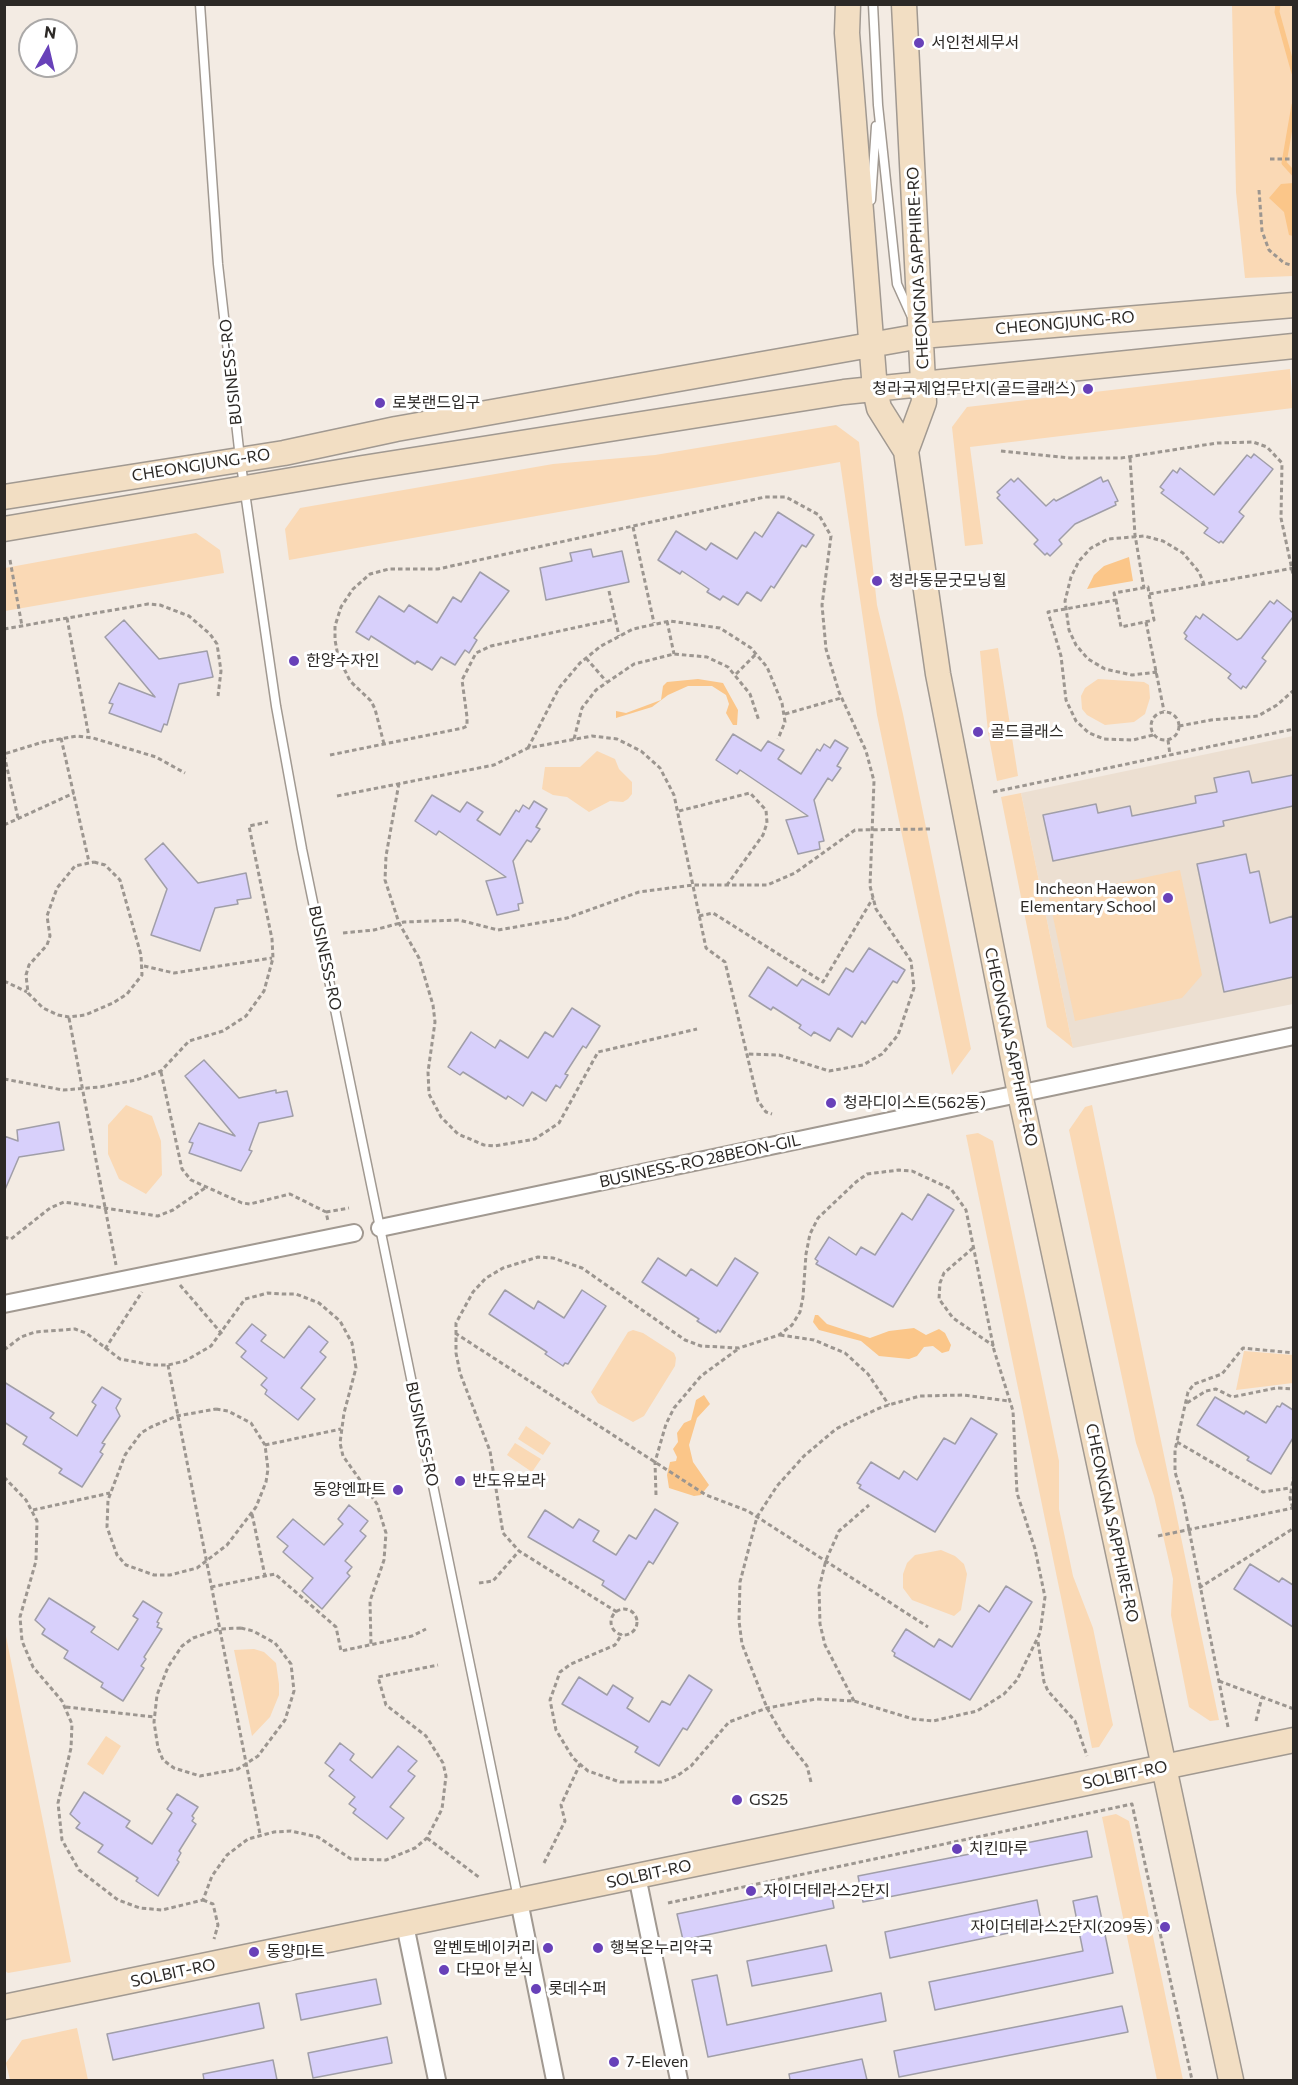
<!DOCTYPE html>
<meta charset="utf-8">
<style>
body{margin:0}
#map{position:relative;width:1298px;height:2085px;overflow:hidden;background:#f3ebe3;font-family:Commissioner,sans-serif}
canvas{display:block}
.frame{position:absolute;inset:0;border:6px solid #2c2926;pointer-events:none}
.north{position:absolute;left:18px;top:18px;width:60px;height:60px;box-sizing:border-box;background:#fff;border:2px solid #aba9a8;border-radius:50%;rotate:8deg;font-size:16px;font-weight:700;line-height:24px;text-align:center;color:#2c2926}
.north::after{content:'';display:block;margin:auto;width:21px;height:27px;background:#6841b9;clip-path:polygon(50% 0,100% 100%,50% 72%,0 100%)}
</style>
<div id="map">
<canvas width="1298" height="2085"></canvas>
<div class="frame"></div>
<div class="north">N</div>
</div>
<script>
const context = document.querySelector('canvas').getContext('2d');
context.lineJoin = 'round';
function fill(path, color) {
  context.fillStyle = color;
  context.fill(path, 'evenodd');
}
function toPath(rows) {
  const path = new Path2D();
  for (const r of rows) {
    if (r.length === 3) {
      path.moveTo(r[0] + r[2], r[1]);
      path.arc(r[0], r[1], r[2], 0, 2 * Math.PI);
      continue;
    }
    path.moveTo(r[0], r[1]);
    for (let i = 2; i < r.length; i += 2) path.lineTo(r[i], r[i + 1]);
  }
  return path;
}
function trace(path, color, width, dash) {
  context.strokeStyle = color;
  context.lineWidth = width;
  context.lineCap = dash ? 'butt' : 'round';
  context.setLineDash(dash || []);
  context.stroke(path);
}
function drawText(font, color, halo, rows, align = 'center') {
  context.font = font + ' Commissioner,"Noto Sans KR",sans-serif';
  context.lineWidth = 6;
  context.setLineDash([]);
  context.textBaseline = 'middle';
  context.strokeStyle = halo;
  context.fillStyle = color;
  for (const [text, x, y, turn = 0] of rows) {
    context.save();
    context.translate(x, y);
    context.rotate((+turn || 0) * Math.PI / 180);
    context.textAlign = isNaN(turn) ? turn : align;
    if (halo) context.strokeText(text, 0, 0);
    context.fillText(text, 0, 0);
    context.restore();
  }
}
const built = toPath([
 [1293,736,1293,1004,1073,1048,1021,793]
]);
const green = toPath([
 [1232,5,1293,5,1293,276,1245,278,1236,192],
 [1290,369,1293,408,970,447,983,544,965,546,952,427,967,407],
 [836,425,859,442,877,605,903,714,971,1049,952,1075,877,715,840,462,289,560,285,529,300,508,553,464,655,455],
 [196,533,220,550,224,573,5,611,5,568],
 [998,648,1018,776,997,781,988,732,980,651],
 [1098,679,1144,682,1149,685,1150,698,1145,714,1134,722,1105,725,1087,715,1082,709,1081,696,1085,688],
 [597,751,615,759,619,769,632,782,632,794,628,799,623,802,610,801,589,812,567,797,553,795,542,789,545,767,580,767],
 [1021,793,1073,1048,1047,1027,1001,797],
 [1180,870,1202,975,1182,998,1075,1021,1049,898],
 [126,1105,152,1116,161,1141,162,1175,146,1194,119,1179,108,1154,108,1125],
 [1092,1105,1144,1359,1219,1720,1210,1721,1189,1707,1171,1615,1173,1579,1154,1496,1136,1443,1069,1130,1085,1107],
 [978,1133,993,1141,1059,1461,1059,1509,1073,1576,1093,1628,1113,1725,1099,1747,1092,1748,966,1135],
 [633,1330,643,1333,674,1353,676,1358,675,1366,644,1416,633,1422,598,1403,591,1392,628,1332],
 [1244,1351,1293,1355,1293,1383,1236,1390],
 [526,1426,551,1443,543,1455,518,1439],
 [515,1443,541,1459,532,1472,507,1455],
 [941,1550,955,1556,964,1564,967,1574,961,1610,954,1616,912,1600,903,1588,903,1574,907,1563,915,1555],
 [5,1631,71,1962,8,1973,4,1970],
 [254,1649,264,1652,276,1663,279,1684,279,1695,270,1717,252,1736,234,1650],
 [106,1736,121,1746,103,1775,87,1764],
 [1116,1814,1129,1821,1183,2080,1157,2080,1102,1817],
 [77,2028,88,2080,10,2080,6,2063,22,2040]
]);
const water = toPath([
 [1293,183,1294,183,1293,236,1289,235,1284,212,1269,198,1281,184],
 [1129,557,1133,581,1087,589,1094,575,1104,566],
 [698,679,723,683,738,710,737,725,733,725,726,713,729,704,726,695,712,686,688,686,668,695,652,707,616,718,616,711,626,713,661,700,663,686,667,682],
 [815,1315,818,1315,827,1324,870,1338,889,1331,914,1328,926,1335,939,1329,945,1333,951,1345,949,1351,942,1353,933,1346,924,1347,917,1356,909,1359,879,1356,861,1341,819,1330,813,1322],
 [704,1395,710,1404,697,1418,689,1445,693,1462,709,1485,701,1495,694,1496,669,1488,667,1475,670,1462,676,1461,677,1457,673,1449,678,1442,677,1433,684,1423,691,1420,696,1400]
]);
const stream = toPath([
 [1278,4,1277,12,1294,73],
 [1294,105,1284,163,1294,174]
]);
const building = toPath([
 [1254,454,1273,469,1239,512,1244,516,1223,543,1221,541,1219,543,1204,533,1208,528,1161,493,1164,490,1160,487,1173,470,1177,473,1180,468,1214,495,1247,455,1251,458,1254,454],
 [1101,477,1103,482,1108,480,1118,501,1115,502,1116,505,1075,524,1059,540,1062,544,1050,556,1047,553,1045,555,1034,544,1038,540,997,498,1000,495,997,492,1011,479,1014,482,1018,478,1046,506,1054,499,1056,501,1101,477],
 [778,512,814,535,806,547,802,545,774,588,771,586,761,601,747,592,738,605,723,596,720,600,707,592,709,589,682,571,680,574,658,560,676,531,706,550,711,543,737,559,755,532,762,537,778,512],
 [591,549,593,557,622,551,629,582,546,600,540,568,572,561,570,553,591,549],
 [480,572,509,591,474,638,477,640,469,653,465,650,455,665,441,657,432,670,417,661,415,664,371,636,369,640,356,632,379,596,404,612,409,605,437,623,453,597,461,602,480,572],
 [1277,600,1293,613,1293,617,1262,658,1266,661,1246,688,1243,686,1241,689,1228,678,1231,674,1185,639,1187,636,1184,633,1196,616,1200,619,1203,614,1237,640,1241,638,1270,601,1274,604,1277,600],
 [124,620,159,659,207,651,213,677,179,684,167,725,164,724,161,732,109,713,113,704,109,703,119,683,155,697,105,637,124,620],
 [733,734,761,751,768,741,784,750,778,759,801,774,817,749,820,751,824,744,830,748,835,740,848,748,837,766,841,768,832,781,828,778,814,800,824,841,819,842,820,849,798,854,786,820,808,816,740,770,737,774,716,760,733,734],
 [1249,771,1252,783,1293,775,1293,806,1223,821,1224,826,1053,861,1043,815,1096,804,1098,813,1130,806,1132,816,1196,803,1195,796,1217,792,1214,778,1249,771],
 [432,795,460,812,467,802,483,812,477,820,500,835,516,810,519,812,523,805,529,809,534,801,547,809,536,827,540,829,531,842,527,840,513,861,523,903,518,904,519,910,497,915,486,881,506,877,439,831,436,835,415,821,432,795],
 [163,843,198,883,246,873,251,898,237,900,238,904,215,908,200,951,151,935,167,889,145,859,163,843],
 [1246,854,1250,873,1259,871,1270,923,1293,916,1293,977,1224,992,1197,864,1246,854],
 [869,948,905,970,897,983,893,981,865,1024,862,1021,852,1037,838,1028,830,1041,814,1032,811,1036,799,1028,801,1025,773,1007,771,1010,749,996,768,967,797,986,802,979,829,995,846,968,853,972,869,948],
 [572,1008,600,1026,586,1048,583,1046,565,1074,568,1075,560,1088,556,1085,546,1101,532,1092,523,1106,508,1096,506,1099,463,1072,460,1075,448,1067,471,1032,495,1048,500,1040,528,1058,545,1032,553,1037,572,1008],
 [204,1060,239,1098,276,1090,276,1093,287,1091,293,1116,259,1123,249,1150,252,1151,241,1171,189,1153,193,1143,189,1142,199,1123,235,1136,185,1076,204,1060],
 [59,1122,64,1150,19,1157,4,1192,4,1136,18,1141,17,1130,59,1122],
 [928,1194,954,1210,893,1307,816,1264,818,1261,815,1259,829,1237,856,1255,861,1247,875,1255,902,1213,912,1220,928,1194],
 [658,1258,686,1276,691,1269,717,1286,735,1258,758,1273,720,1332,718,1330,716,1333,697,1321,699,1319,642,1282,658,1258],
 [505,1290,534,1309,538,1301,564,1318,582,1290,606,1306,568,1364,565,1363,563,1366,545,1354,547,1352,489,1314,505,1290],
 [252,1324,266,1335,261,1341,284,1358,309,1326,328,1342,320,1352,326,1357,301,1388,315,1399,298,1420,265,1394,267,1390,261,1385,267,1378,241,1357,246,1351,236,1343,252,1324],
 [4,1382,54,1413,50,1418,77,1436,96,1405,92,1402,102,1387,121,1399,116,1408,120,1416,102,1443,105,1444,100,1452,103,1454,82,1487,59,1473,62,1469,23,1444,27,1437,4,1422,4,1382],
 [1215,1397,1244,1414,1246,1411,1266,1423,1277,1406,1280,1407,1282,1403,1293,1410,1293,1438,1271,1474,1247,1460,1249,1457,1197,1425,1215,1397],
 [971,1418,997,1434,935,1532,859,1488,861,1485,857,1483,871,1462,899,1479,904,1471,917,1480,944,1438,955,1444,971,1418],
 [349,1505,368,1521,360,1531,366,1536,345,1561,352,1567,347,1573,350,1576,322,1609,302,1591,313,1578,283,1552,288,1546,277,1537,293,1519,324,1545,343,1524,338,1519,349,1505],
 [655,1509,678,1523,653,1564,649,1561,625,1600,602,1585,604,1581,528,1537,545,1510,573,1528,579,1519,599,1531,593,1541,616,1555,629,1535,636,1539,655,1509],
 [1250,1564,1279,1582,1282,1578,1293,1585,1293,1627,1234,1589,1250,1564],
 [1006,1586,1032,1602,970,1700,894,1656,895,1653,892,1651,906,1629,934,1647,939,1639,952,1647,979,1605,989,1612,1006,1586],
 [49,1598,95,1627,91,1632,118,1650,138,1619,133,1616,143,1601,162,1613,157,1622,159,1623,157,1627,162,1629,144,1657,146,1659,141,1666,144,1668,123,1701,101,1687,103,1683,64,1658,68,1651,42,1634,45,1629,35,1620,49,1598],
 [689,1675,712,1690,687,1730,683,1728,659,1766,635,1752,638,1747,562,1704,579,1677,607,1695,613,1685,633,1698,627,1708,649,1722,662,1701,670,1705,689,1675],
 [340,1743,354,1754,350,1760,372,1778,398,1746,417,1761,408,1771,415,1776,390,1807,404,1818,387,1839,353,1813,356,1809,349,1804,355,1797,329,1776,334,1770,325,1763,340,1743],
 [84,1792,130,1821,126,1827,152,1844,172,1813,167,1809,177,1794,198,1807,192,1816,194,1818,192,1821,196,1824,179,1851,181,1853,177,1860,179,1862,158,1896,136,1881,138,1878,98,1852,103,1845,76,1828,80,1823,70,1814,84,1792],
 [1087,1831,1092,1857,863,1902,858,1876,1087,1831],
 [829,1883,834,1908,683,1940,677,1914,829,1883],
 [1097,1896,1113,1973,935,2010,929,1982,1083,1951,1073,1901,1097,1896],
 [1037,1900,1042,1926,890,1958,885,1932,1037,1900],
 [826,1945,832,1971,752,1986,747,1961,826,1945],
 [717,1975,727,2025,881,1993,886,2021,708,2057,692,1980,717,1975],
 [376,1979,381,2004,301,2020,296,1994,376,1979],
 [259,2003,264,2028,113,2060,107,2034,259,2003],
 [1122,2006,1128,2032,899,2077,894,2051,1122,2006],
 [387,2037,392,2063,313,2078,308,2053,387,2037],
 [862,2059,867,2080,790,2080,789,2074,862,2059],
 [273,2060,277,2080,204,2080,203,2074,273,2060]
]);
const path = toPath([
 [1270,159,1294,159],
 [1259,190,1262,231,1269,250,1284,263,1294,266],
 [1001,451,1070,458,1121,458,1217,443,1253,442,1267,447,1282,463,1281,518,1294,579],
 [1130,458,1135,535,1144,588],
 [633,527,654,623],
 [10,560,22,626],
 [609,591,619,636],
 [1116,600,1121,627,1154,620,1149,594],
 [67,618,89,737],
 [667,621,674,654],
 [1146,622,1164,711],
 [4,629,148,604,160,605,189,616,210,634,217,644,221,671,218,696],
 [586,658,606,681],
 [1157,672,1132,675,1105,669,1088,659,1076,645,1069,630,1065,601,1071,577,1079,561,1091,548,1108,539,1144,536,1163,541,1183,553,1199,572,1204,584],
 [736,674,756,654],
 [1165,726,14],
 [785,714,841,698],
 [1179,726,1211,720,1258,716,1277,705,1294,690],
 [1153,735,1133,740,1104,739,1089,733,1076,721,1066,700,1061,656,1048,612,1116,600,1114,593,1148,587,1149,594,1294,568],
 [61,738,89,862],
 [574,739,582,708,596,690,634,664,674,654,707,657,728,667,750,694,759,721],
 [1168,740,1170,755],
 [384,744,375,709,371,701,350,681,338,656,335,640,335,626,341,607,353,589,370,574,389,569,438,569,765,497,786,497,819,515,831,536,822,605,826,649,839,692,866,751,874,781,870,886,876,909,911,961,914,988,898,1035,882,1054,863,1065,829,1071,779,1055,747,1054],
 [528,748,559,688,580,663,601,646,633,629,670,621,720,628,751,648,767,667,782,703,785,722,778,739],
 [330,755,463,728,467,726,467,717,462,680,476,653,491,646,615,619],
 [399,783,386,856,385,880,399,923,419,958,433,1005,435,1022,428,1072,429,1094,441,1117,458,1134,484,1145,495,1146,535,1139,559,1123,598,1052,697,1029],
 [993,792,1294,729],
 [337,796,494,765,528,748,592,736,617,739,641,751,660,768,674,795,706,948,725,962,758,1101,766,1112,772,1114],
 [679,811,750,793,766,810,767,823,763,835,727,885],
 [18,818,4,754,43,742,77,736,93,738,156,757,185,773],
 [4,825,74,793],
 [94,862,105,865,120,880,141,955,142,975,127,994,113,1003,85,1015,69,1017,58,1015,43,1008,28,993,26,975,29,965,47,945,50,936,47,916,57,888,75,866,94,862],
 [699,916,713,913,823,982,873,898],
 [343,933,374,930,404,922,459,920,498,930,567,918,639,892,693,885,767,885,795,873,855,830,930,829],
 [144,966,174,973,272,958],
 [4,981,27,992],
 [69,1018,116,1265],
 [161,1072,182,1169,191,1180,242,1203,250,1204,290,1194,326,1212,328,1221],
 [4,1079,63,1090,100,1087,136,1080,161,1071,189,1041,223,1031,246,1016,264,991,273,958,272,939,249,826,268,822],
 [326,1212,349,1208],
 [4,1237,11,1239,50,1208,64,1202,158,1216,173,1210,205,1188],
 [973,1248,944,1273,940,1283,939,1299,953,1318,994,1346],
 [180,1285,222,1334],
 [455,1333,706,1495,748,1511,928,1627],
 [780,1335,814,1340,845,1353,868,1374,889,1405],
 [105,1349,142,1292],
 [4,1350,21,1337,35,1332,75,1329,86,1333,120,1359,152,1365,168,1365,185,1361,211,1346,245,1299,268,1293,282,1294,296,1294,319,1303,340,1321,352,1343,356,1368,344,1413,340,1443,343,1456,377,1504,386,1533,384,1560,370,1601,371,1645],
 [168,1365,260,1834],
 [1187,1403,1206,1391,1216,1389,1232,1397,1276,1388,1294,1389],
 [216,1409,228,1411,251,1423,265,1445,268,1469,266,1482,256,1507,227,1545,197,1568,170,1575,154,1575,126,1565,117,1555,107,1527,108,1500,125,1455,141,1433,151,1427,177,1416,216,1409],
 [1177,1442,1263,1492,1290,1488],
 [265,1445,341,1429],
 [1294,1474,1290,1498,1294,1512],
 [4,1477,26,1500,37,1521,36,1561,20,1617,22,1641,33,1667,62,1701,72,1724,71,1748,58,1803,62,1840,79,1870,118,1900,140,1908,162,1910,203,1900,212,1876,227,1855,248,1839,274,1832,291,1831,318,1837,351,1859,386,1860,415,1848,427,1838,442,1809,446,1776,443,1763,426,1736,386,1705,378,1677,438,1665],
 [656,1495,655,1462,666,1424,674,1408,701,1376,738,1349],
 [33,1510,110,1493],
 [252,1514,265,1576],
 [1158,1536,1293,1508],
 [479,1583,493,1581,519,1551],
 [211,1587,275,1574,336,1627,341,1651,412,1636,426,1629],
 [1199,1588,1294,1528],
 [624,1622,13],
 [617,1612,519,1551,503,1533,490,1451,460,1373,456,1353,456,1323,473,1292,486,1278,503,1268,538,1257,553,1258,582,1268,685,1340,701,1346,739,1348,779,1335,792,1325,800,1312,803,1297,806,1254,810,1234,818,1218,856,1182,867,1174,899,1170,912,1171,951,1189,966,1210,994,1350,1013,1411,1017,1493,1035,1549,1045,1597,1040,1633,1017,1680,1004,1694,977,1711,933,1721,913,1719,854,1701,816,1699,767,1708,729,1722,691,1766,677,1776,661,1782,620,1782,588,1771,573,1758,556,1730,550,1700,560,1672,571,1664,615,1645,622,1634],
 [241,1628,253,1631,275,1643,291,1664,294,1691,285,1720,258,1756,238,1769,200,1776,174,1768,163,1760,158,1748,154,1722,157,1695,168,1667,182,1646,193,1638,219,1629,241,1628],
 [1038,1642,1044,1682,1048,1691,1075,1721,1087,1756],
 [1219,1681,1294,1709],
 [854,1701,825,1645,820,1624,819,1588,826,1560,839,1531,869,1505],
 [66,1707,154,1717],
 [1256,1721,1262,1697],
 [1228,1727,1183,1499,1175,1472,1175,1450,1188,1392,1194,1384,1222,1374,1243,1348,1294,1353],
 [811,1782,807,1766,784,1737,767,1708,742,1644,739,1621,740,1582,757,1517,777,1486,804,1456,836,1429,860,1417,882,1407,920,1396,963,1395,1009,1401],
 [427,1838,480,1878],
 [544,1863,565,1821,561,1805,580,1764],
 [203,1900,213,1904,218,1925,214,1939],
 [668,1903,1132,1804,1192,2080]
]);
const lane = toPath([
 [200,4,218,264,240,458,276,706,302,849,518,1898],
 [873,4,878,105,897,284,911,315],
 [871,200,876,126]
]);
const street = toPath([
 [380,1228,1294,1036],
 [4,1304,354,1233],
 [637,1876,679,2080],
 [519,1901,555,2080],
 [405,1925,437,2080]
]);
const secondary = toPath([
 [848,4,847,33,875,390,879,408,906,451],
 [904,4,924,402,906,451,938,674,1020,1094,1231,2080],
 [4,497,284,453,396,429,921,336,1294,305],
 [4,529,363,468,844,392,1294,346],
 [4,2007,1294,1740]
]);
const markers = [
 [919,43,6,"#6841b9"],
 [1088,389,6,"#6841b9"],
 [380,403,6,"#6841b9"],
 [877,581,6,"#6841b9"],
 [294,661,6,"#6841b9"],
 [978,732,6,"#6841b9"],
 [1168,898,6,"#6841b9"],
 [831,1103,6,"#6841b9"],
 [460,1481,6,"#6841b9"],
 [398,1490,6,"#6841b9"],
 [737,1800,6,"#6841b9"],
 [957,1849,6,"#6841b9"],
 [751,1891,6,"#6841b9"],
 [1165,1927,6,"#6841b9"],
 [548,1948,6,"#6841b9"],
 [598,1948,6,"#6841b9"],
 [254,1952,6,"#6841b9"],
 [444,1970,6,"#6841b9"],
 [536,1989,6,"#6841b9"],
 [614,2062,6,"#6841b9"]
];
const poiNames = [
 ["서인천세무서",931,43],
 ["청라국제업무단지(골드클래스)",1076,389,"right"],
 ["로봇랜드입구",392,403],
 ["청라동문굿모닝힐",889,581],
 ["한양수자인",306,661],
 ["골드클래스",990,732],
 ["Incheon Haewon",1156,889,"right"],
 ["Elementary School",1156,907,"right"],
 ["청라디이스트(562동)",843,1103],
 ["반도유보라",472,1481],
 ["동양엔파트",386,1490,"right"],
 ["GS25",749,1800],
 ["치킨마루",969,1849],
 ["자이더테라스2단지",763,1891],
 ["자이더테라스2단지(209동)",1153,1927,"right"],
 ["알벤토베이커리",536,1948,"right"],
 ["행복온누리약국",610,1948],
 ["동양마트",266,1952],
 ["다모아 분식",456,1970],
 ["롯데수퍼",548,1989],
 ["7-Eleven",626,2062]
];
const streetNames = [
 ["CHEONGNA SAPPHIRE-RO",918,268,-93],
 ["CHEONGJUNG-RO",1065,323,-5],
 ["BUSINESS-RO",231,372,-96],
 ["CHEONGJUNG-RO",201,465,-9],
 ["BUSINESS-RO",325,958,78],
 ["CHEONGNA SAPPHIRE-RO",1011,1047,78],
 ["BUSINESS-RO 28BEON-GIL",700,1161,-12],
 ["BUSINESS-RO",422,1434,78],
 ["CHEONGNA SAPPHIRE-RO",1112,1523,78],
 ["SOLBIT-RO",1125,1775,-12],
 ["SOLBIT-RO",649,1874,-12],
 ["SOLBIT-RO",173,1973,-12]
];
fill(built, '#ecdfd1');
fill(green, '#fad9b5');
fill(water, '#fbc689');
trace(stream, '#fbc689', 5);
fill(building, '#d8d0fb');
trace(building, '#a09ea8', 1.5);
trace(lane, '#a19991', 11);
trace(street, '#a19991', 20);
trace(secondary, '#a19991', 27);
trace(path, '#9c9690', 3, [4.5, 3]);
trace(lane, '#fff', 8);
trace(street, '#fff', 16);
trace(secondary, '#f2dec3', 24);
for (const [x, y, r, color] of markers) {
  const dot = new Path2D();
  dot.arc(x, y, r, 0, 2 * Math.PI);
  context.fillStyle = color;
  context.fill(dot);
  trace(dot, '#fff', 2);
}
drawText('16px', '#2c2926', '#fff', poiNames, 'left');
drawText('16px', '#2c2926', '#fff', streetNames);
</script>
